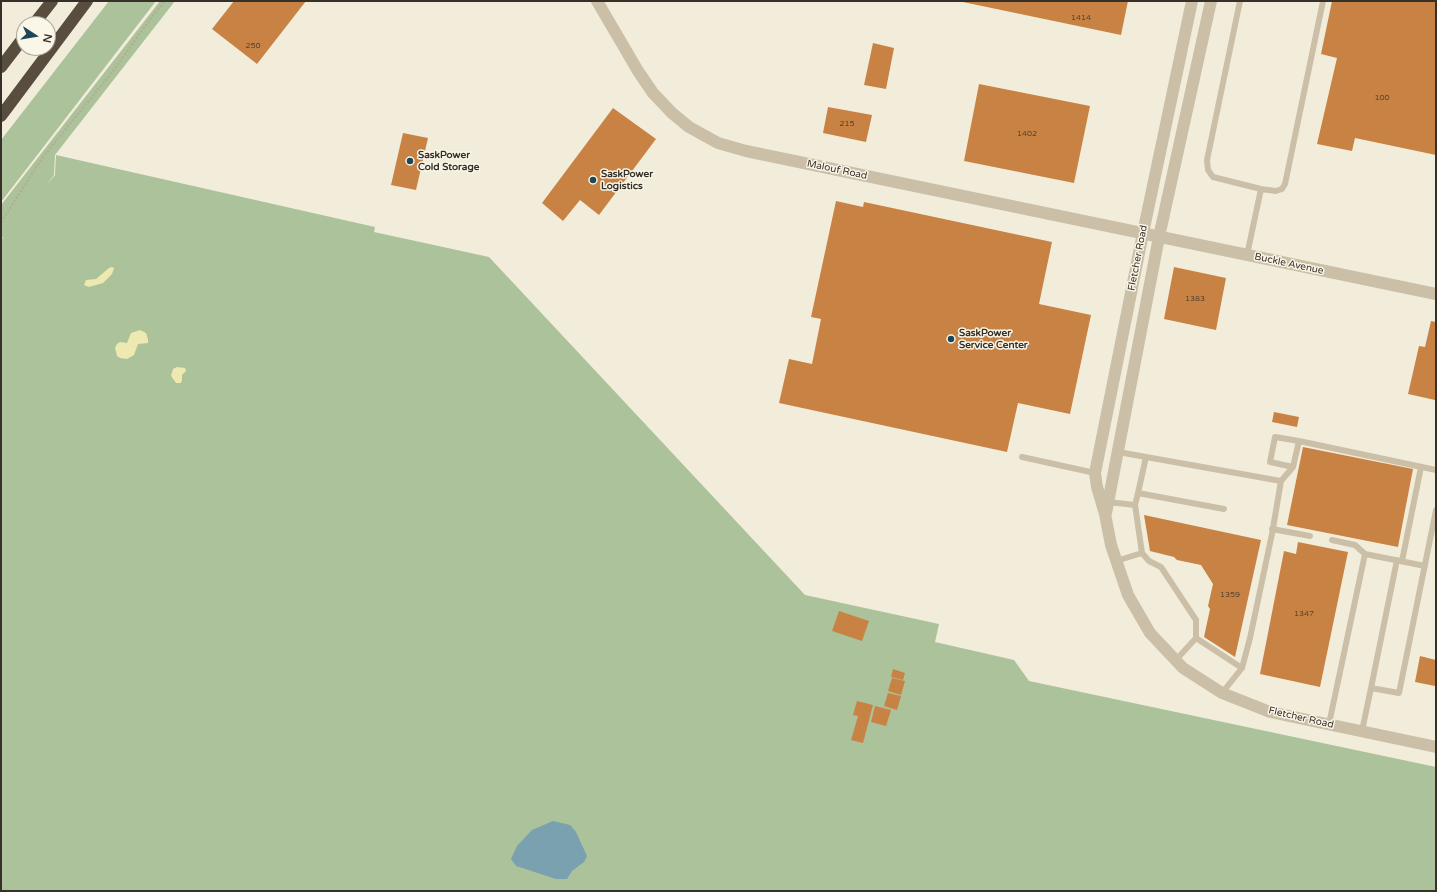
<!DOCTYPE html>
<style>
body{margin:0}
#map{position:relative;width:1437px;height:892px;overflow:hidden;background:#f2eddb;font-family:"Varela Round",sans-serif}
canvas{display:block}
.frame{position:absolute;inset:0;border:2px solid #373028;pointer-events:none}
.north{position:absolute;left:16px;top:16px;width:40px;height:40px;box-sizing:border-box;background:#faf6e8;border:1px solid #aca79b;border-radius:50%;rotate:102deg;font-size:11px;font-weight:700;line-height:16px;text-align:center;color:#373028}
.north::after{content:'';display:block;margin:auto;width:14px;height:18px;background:#1c4759;clip-path:polygon(50% 0,100% 100%,50% 72%,0 100%)}
</style>
<div id="map">
<canvas width="1437" height="892"></canvas>
<div class="frame"></div>
<div class="north">N</div>
</div>
<script>
const context = document.querySelector('canvas').getContext('2d');
context.lineJoin = 'round';
function fill(path, color) {
  context.fillStyle = color;
  context.fill(path, 'evenodd');
}
function toPath(rows) {
  const path = new Path2D();
  for (const r of rows) {
    path.moveTo(r[0], r[1]);
    for (let i = 2; i < r.length; i += 2) path.lineTo(r[i], r[i + 1]);
  }
  return path;
}
function trace(path, color, width, dash) {
  context.strokeStyle = color;
  context.lineWidth = width;
  context.lineCap = dash ? 'butt' : 'round';
  context.setLineDash(dash || []);
  context.stroke(path);
}
function drawText(font, color, halo, rows, align = 'center') {
  context.font = font + ' "Varela Round",sans-serif';
  context.lineWidth = 3;
  context.setLineDash([]);
  context.textBaseline = 'middle';
  context.strokeStyle = halo;
  context.fillStyle = color;
  for (const [text, x, y, turn = 0] of rows) {
    context.save();
    context.translate(x, y);
    context.rotate((+turn || 0) * Math.PI / 180);
    context.textAlign = isNaN(turn) ? turn : align;
    if (halo) context.strokeText(text, 0, 0);
    context.fillText(text, 0, 0);
    context.restore();
  }
}
const green = toPath([
 [109,1,156,1,1,202,1,140],
 [160,1,175,1,55,155,54,175,47,184,55,175,56,155,375,227,374,232,489,257,805,595,939,624,935,642,1014,660,1029,681,1436,767,1436,891,1,891,1,241,4,236,1,239,1,205]
]);
const sand = toPath([
 [112,267,114,268,112,274,103,283,89,287,84,285,86,280,96,279,109,268],
 [140,330,146,333,148,339,148,343,138,344,134,355,127,359,120,358,117,356,115,348,117,344,120,342,127,343,131,333],
 [177,367,185,368,186,371,182,375,182,380,181,383,176,383,171,376,173,369]
]);
const water = toPath([
 [553,821,570,825,576,832,587,856,584,862,572,871,567,879,556,879,516,866,511,859,517,846,532,830]
]);
const building = toPath([
 [234,1,306,1,257,64,212,29],
 [958,1,1128,1,1121,35],
 [1332,1,1436,1,1436,155,1355,138,1352,151,1317,144,1337,58,1321,54],
 [873,43,894,48,886,89,864,85],
 [979,84,1090,106,1074,183,964,161],
 [828,107,872,115,866,142,823,133],
 [613,108,656,139,599,215,580,200,563,221,542,203],
 [403,133,428,138,416,190,391,185],
 [836,201,863,207,864,202,1052,242,1039,304,1091,315,1070,414,1018,403,1007,452,779,403,789,359,812,364,821,319,811,317],
 [1174,267,1226,278,1216,330,1164,319],
 [1431,321,1436,322,1435,400,1408,394,1419,346,1425,347],
 [1274,412,1299,417,1297,427,1272,422],
 [1303,447,1413,469,1398,547,1287,525],
 [1144,515,1261,540,1235,657,1204,637,1210,609,1208,606,1213,584,1201,565,1177,560,1174,557,1150,551],
 [1298,542,1348,552,1320,687,1260,674,1284,551,1296,554],
 [839,611,869,621,862,641,832,631],
 [1420,656,1436,660,1435,686,1415,682],
 [893,669,905,673,903,680,891,677],
 [892,678,905,681,901,695,888,691],
 [888,693,901,696,897,710,884,706],
 [857,701,873,705,863,743,851,740,858,716,853,715],
 [875,706,891,710,886,726,871,722]
]);
const path = toPath([
 [1,222,43,157,114,70,148,22,165,1]
]);
const lane = toPath([
 [1240,1,1207,160,1208,170,1213,177,1261,189,1276,191,1282,189,1285,184,1323,1],
 [1247,255,1261,189],
 [1118,452,1281,481],
 [1022,457,1095,473],
 [1293,467,1270,462,1275,437,1299,441],
 [1138,493,1146,457],
 [1108,502,1135,505],
 [1272,529,1310,536],
 [1332,540,1355,545,1365,554],
 [1116,561,1142,553],
 [1402,561,1421,467],
 [1196,638,1242,668],
 [1175,661,1196,638,1196,620,1161,567,1149,561,1142,553,1135,505,1138,493,1224,509],
 [1371,688,1397,560],
 [1222,693,1242,668,1250,638,1272,534,1281,481,1293,467,1299,441,1436,470],
 [1329,724,1365,554,1425,566],
 [1362,731,1371,688,1399,693,1436,510]
]);
const street = toPath([
 [597,1,638,71,653,93,672,113,689,127,718,143,746,151,1436,294],
 [1192,1,1143,233,1095,473,1097,487,1105,514,1111,545,1128,595,1150,633,1183,668,1222,693,1270,712,1436,747],
 [1106,513,1159,237,1211,1]
]);
const highway = toPath([
 [34,24,52,1],
 [1,67,24,37],
 [1,116,87,1]
]);
const markers = [
 [410,161,4,"#1c4759"],
 [593,180,4,"#1c4759"],
 [951,339,4,"#1c4759"]
];
const numberNames = [
 ["1414",1081,18],
 ["250",253,46],
 ["100",1382,98],
 ["215",847,124],
 ["1402",1027,134],
 ["1383",1195,299],
 ["1359",1230,595],
 ["1347",1304,614]
];
const poiNames = [
 ["SaskPower",418,155],
 ["Cold Storage",418,167],
 ["SaskPower",601,174],
 ["Logistics",601,186],
 ["SaskPower",959,333],
 ["Service Center",959,345]
];
const streetNames = [
 ["Malouf Road",837,170,12],
 ["Fletcher Road",1138,258,-79],
 ["Buckle Avenue",1289,264,12],
 ["Fletcher Road",1301,718,13]
];
fill(green, '#abc29b');
fill(sand, '#eee8b1');
fill(water, '#7aa1b0');
fill(building, '#c88344');
trace(path, '#b7aa91', 2, [2, 2]);
trace(lane, '#cbc0a7', 6);
trace(street, '#cbc0a7', 12);
trace(highway, '#584d3f', 12);
for (const [x, y, r, color] of markers) {
  const dot = new Path2D();
  dot.arc(x, y, r, 0, 2 * Math.PI);
  context.fillStyle = color;
  context.fill(dot);
  trace(dot, '#faf6e8', 1.5);
}
drawText('8px', '#5b452f', null, numberNames);
drawText('bold 10px', '#373028', '#faf6e8', poiNames, 'left');
drawText('10px', '#373028', '#faf6e8', streetNames);
</script>
